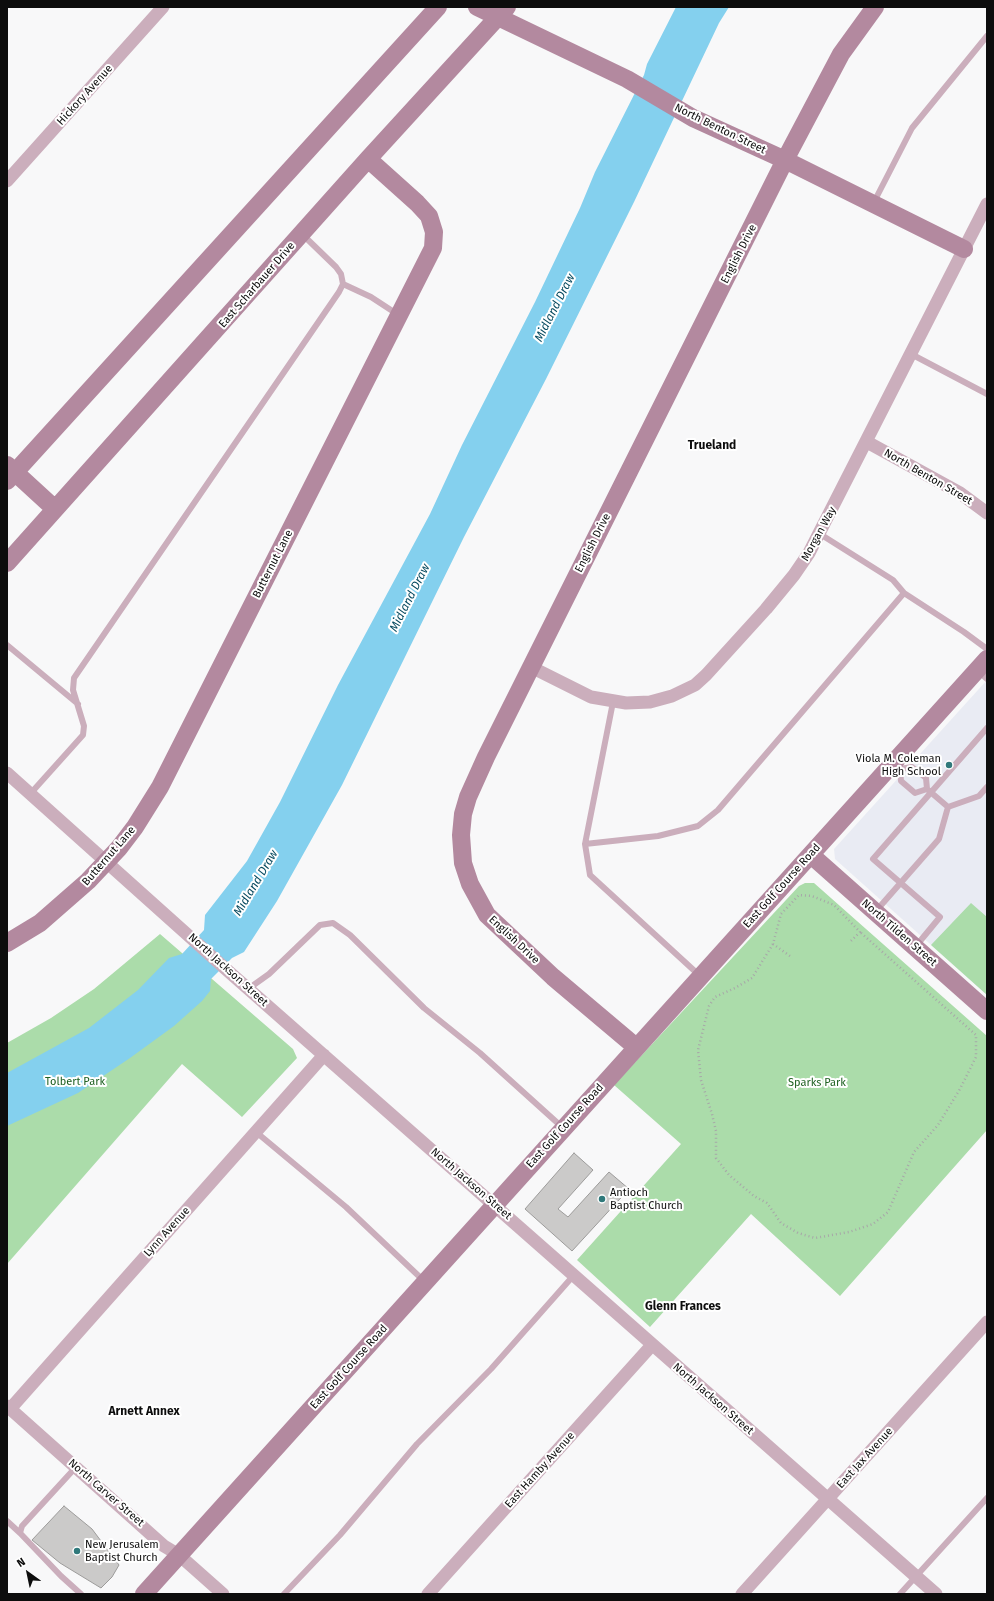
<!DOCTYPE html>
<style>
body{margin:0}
#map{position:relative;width:994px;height:1601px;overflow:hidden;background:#f8f8f9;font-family:"Fira Sans",sans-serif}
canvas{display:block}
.frame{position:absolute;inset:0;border:8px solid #0d0d0d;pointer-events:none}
.north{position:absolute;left:8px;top:1553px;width:40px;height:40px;-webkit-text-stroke:3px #fff;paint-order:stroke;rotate:327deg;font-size:11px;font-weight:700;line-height:16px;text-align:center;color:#0d0d0d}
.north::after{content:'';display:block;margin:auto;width:14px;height:18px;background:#0d0d0d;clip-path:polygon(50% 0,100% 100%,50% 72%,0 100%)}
</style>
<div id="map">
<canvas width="994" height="1601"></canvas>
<div class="frame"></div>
<div class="north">N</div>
</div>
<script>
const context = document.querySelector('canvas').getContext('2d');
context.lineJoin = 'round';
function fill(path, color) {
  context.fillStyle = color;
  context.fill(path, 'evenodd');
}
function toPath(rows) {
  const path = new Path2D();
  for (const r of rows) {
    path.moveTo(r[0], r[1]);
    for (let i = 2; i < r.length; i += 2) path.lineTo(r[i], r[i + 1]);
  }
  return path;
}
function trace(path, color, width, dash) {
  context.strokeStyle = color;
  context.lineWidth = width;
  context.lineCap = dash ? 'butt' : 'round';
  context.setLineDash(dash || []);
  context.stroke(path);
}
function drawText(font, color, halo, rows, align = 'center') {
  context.font = font + ' "Fira Sans",sans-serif';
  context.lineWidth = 4;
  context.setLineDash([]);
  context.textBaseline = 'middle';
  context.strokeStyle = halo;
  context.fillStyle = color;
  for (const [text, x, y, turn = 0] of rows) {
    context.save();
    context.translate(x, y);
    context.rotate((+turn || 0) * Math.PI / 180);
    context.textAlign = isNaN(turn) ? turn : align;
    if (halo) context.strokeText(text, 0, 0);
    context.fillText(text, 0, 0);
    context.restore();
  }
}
const built = toPath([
 [987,680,987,995,835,859,834,849]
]);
const green = toPath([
 [805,883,814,883,987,1036,987,1130,840,1296,751,1214,650,1327,577,1260,681,1144,614,1085,799,886],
 [971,903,987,917,987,995,931,945],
 [160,934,293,1049,297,1058,242,1117,182,1064,7,1264,7,1043,51,1018,94,989]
]);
const water = toPath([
 [676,7,729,7,719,23,634,202,546,379,464,537,342,785,277,901,244,952,232,958,211,979,210,991,202,1001,174,1026,130,1058,78,1093,7,1126,7,1073,89,1028,138,990,169,958,182,954,204,930,205,915,247,861,280,802,338,685,430,514,462,445,535,302,580,208,595,172,644,75,647,64]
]);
const building = toPath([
 [574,1153,593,1170,558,1209,568,1217,609,1172,629,1189,572,1251,525,1209,574,1153],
 [64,1506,92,1529,119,1565,112,1577,101,1588,60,1563,32,1540,64,1506]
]);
const path = toPath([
 [773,944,752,978,735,988,715,997,709,1006,698,1050,701,1080,712,1114,716,1131,716,1158,729,1175,754,1196,767,1203,781,1223,798,1233,815,1238,849,1232,873,1224,888,1212,914,1152,938,1125,960,1089,976,1057,976,1035,860,932],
 [790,956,773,944,781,914,799,895,812,896,834,905,860,932,850,942]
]);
const lane = toPath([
 [874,202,912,128,987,36],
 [343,284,371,297,397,314],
 [911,354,987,394],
 [904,593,964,632,987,649],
 [7,645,78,704],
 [978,671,987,679],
 [613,702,585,844,590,875,699,975],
 [912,767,926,778,927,789,915,793,901,781,900,769,912,767],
 [31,793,83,735,84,726,73,690,74,678,339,292,343,284,341,274,336,267,303,235],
 [948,807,979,796,987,787],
 [585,844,658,836,698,826,718,810,904,593,893,580,820,534],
 [876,911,939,839,948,807,927,789],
 [916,946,940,917,873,859,987,728],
 [248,989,269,974,320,925,333,923,350,935,424,1008,480,1053,562,1127],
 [256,1132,346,1207,424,1281],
 [76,1467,22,1526,20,1533,61,1576,81,1594],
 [7,1521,20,1533],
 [284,1594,340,1535,417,1444,491,1369,574,1275],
 [900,1594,987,1498]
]);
const street = toPath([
 [7,181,163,7],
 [867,442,960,493,987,513],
 [531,667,591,697,626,703,650,702,672,696,695,685,706,675,766,609,794,575,809,553,987,204],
 [7,773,228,971,936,1594],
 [7,1406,164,1546,179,1555,223,1594],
 [10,1409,324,1055],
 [428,1594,652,1345],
 [742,1594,987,1322]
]);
const secondary = toPath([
 [477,7,627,79,693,118,785,160,964,249],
 [7,465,55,509],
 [7,481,438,7],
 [7,563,368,159,507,7],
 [811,855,987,1011],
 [7,943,40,923,88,881,119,848,135,827,160,787,433,248,434,232,429,216,417,203,368,159],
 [636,1047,553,977,487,915,470,884,463,863,461,835,463,814,468,797,486,757,785,160,841,54,875,7],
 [144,1594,987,659]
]);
const markers = [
 [949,765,4,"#30797b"],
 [602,1199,4,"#30797b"],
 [77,1551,4,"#30797b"]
];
const streetNames = [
 ["Hickory Avenue",85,95,-48],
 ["North Benton Street",720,129,26],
 ["English Drive",739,254,-63],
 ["East Scharbauer Drive",257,285,-49],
 ["North Benton Street",928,477,30],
 ["Morgan Way",819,534,-61],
 ["English Drive",593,543,-63],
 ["Butternut Lane",273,564,-63],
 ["Butternut Lane",109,856,-49],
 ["East Golf Course Road",782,886,-48],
 ["North Tilden Street",899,933,41],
 ["English Drive",514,940,43],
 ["North Jackson Street",228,970,42],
 ["East Golf Course Road",565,1126,-48],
 ["North Jackson Street",471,1184,41],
 ["Lynn Avenue",167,1232,-48],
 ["East Golf Course Road",349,1367,-48],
 ["North Jackson Street",713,1399,41],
 ["East Jax Avenue",865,1458,-48],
 ["East Hamby Avenue",540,1470,-48],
 ["North Carver Street",106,1493,41]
];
const poiNames = [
 ["Viola M. Coleman",941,759,"right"],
 ["High School",941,772,"right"],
 ["Antioch",610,1193],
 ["Baptist Church",610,1206],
 ["New Jerusalem",85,1545],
 ["Baptist Church",85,1558]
];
const parkNames = [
 ["Tolbert Park",75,1082],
 ["Sparks Park",817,1083]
];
const waterNames = [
 ["Midland Draw",555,308,-63],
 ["Midland Draw",410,598,-63],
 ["Midland Draw",256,883,-59]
];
const neighbourhoodNames = [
 ["Trueland",712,446],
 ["Glenn Frances",683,1307],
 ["Arnett Annex",144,1412]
];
fill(built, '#e9ebf3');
fill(green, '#abdcaa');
fill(water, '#84d0ee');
fill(building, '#cbcac9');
trace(building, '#9c9b9a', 1);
trace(path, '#a7a7a8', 2.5, [1, 3]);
trace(lane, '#cbaebc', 6);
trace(street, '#cbaebc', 13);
trace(secondary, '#b3899f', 18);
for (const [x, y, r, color] of markers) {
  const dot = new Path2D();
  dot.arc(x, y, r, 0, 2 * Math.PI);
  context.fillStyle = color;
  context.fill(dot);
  trace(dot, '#fff', 1.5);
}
drawText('11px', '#0d0d0d', '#fff', streetNames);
drawText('11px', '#0d0d0d', '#fff', poiNames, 'left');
drawText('11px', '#1f6122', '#fff', parkNames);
drawText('italic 12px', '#084b60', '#fff', waterNames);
drawText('bold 12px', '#0d0d0d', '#fff', neighbourhoodNames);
</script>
